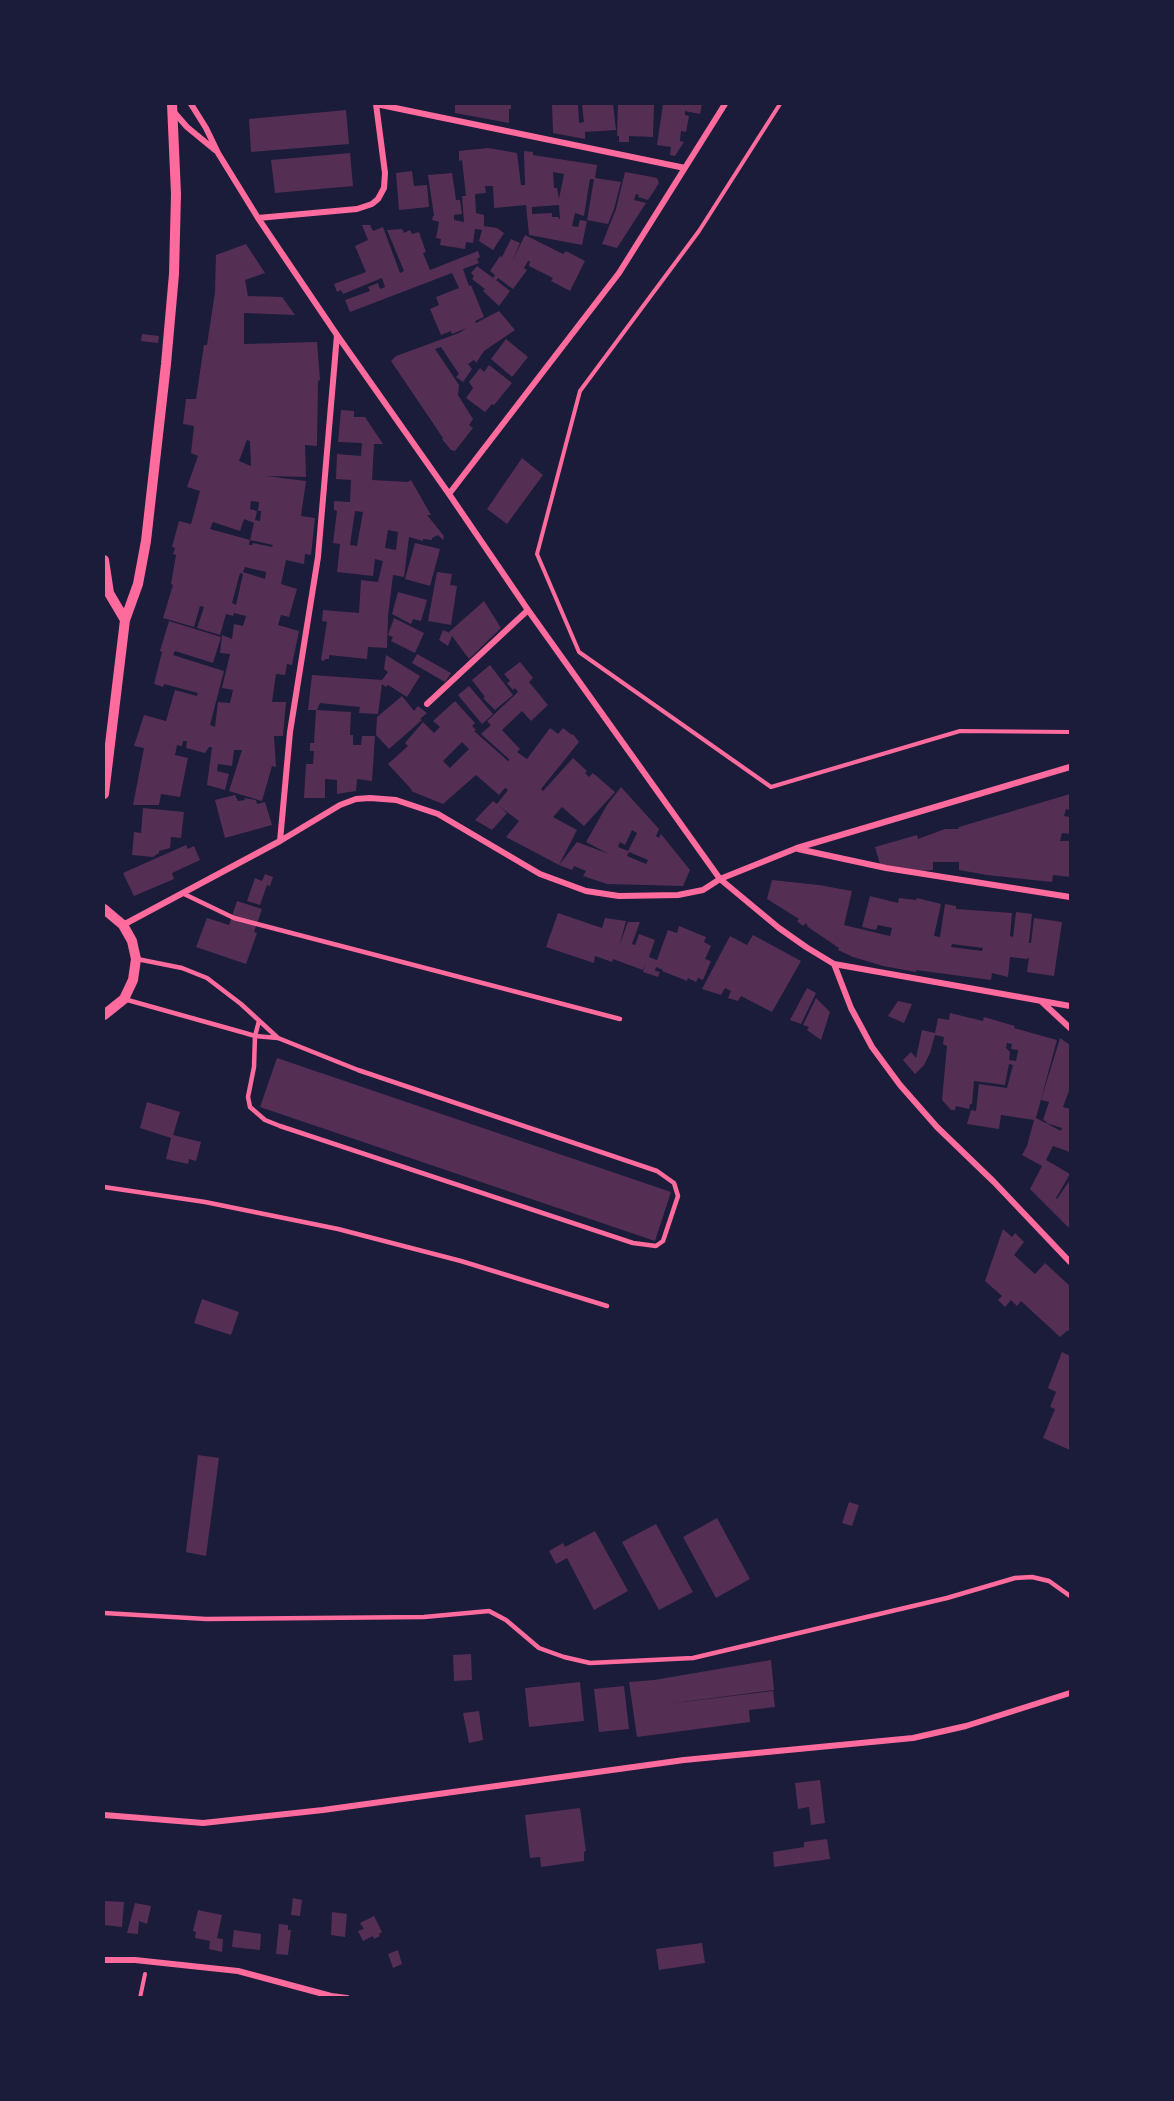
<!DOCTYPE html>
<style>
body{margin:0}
#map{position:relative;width:1174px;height:2101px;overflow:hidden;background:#1b1b3a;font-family:Karla,sans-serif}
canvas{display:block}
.frame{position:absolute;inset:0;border:105px solid #1b1b3a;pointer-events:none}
</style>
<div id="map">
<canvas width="1174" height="2101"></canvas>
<div class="frame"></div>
</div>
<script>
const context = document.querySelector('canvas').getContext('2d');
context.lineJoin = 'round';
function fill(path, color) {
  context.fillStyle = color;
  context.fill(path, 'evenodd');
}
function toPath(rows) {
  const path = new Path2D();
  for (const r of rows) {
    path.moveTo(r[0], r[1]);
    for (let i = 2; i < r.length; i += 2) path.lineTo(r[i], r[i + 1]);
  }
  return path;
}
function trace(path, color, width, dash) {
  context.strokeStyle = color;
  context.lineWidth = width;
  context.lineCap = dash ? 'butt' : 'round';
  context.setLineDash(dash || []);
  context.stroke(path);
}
const building = toPath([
 [455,104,511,104,511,109,509,109,509,123,455,113],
 [552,104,578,104,579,123,584,122,582,104,613,104,616,130,585,132,585,139,553,133],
 [618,104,654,104,653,137,629,136,629,142,619,142,619,136,617,136],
 [663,104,702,104,700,114,685,111,685,115,689,116,686,132,681,131,680,141,684,142,675,156,670,155,671,147,657,145],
 [346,110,349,144,251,152,249,119],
 [488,148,517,153,521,185,525,185,524,151,533,152,533,155,597,165,595,178,621,182,614,209,608,224,587,220,594,179,590,179,584,216,575,213,572,226,578,227,580,220,587,221,582,245,529,235,526,205,494,208,493,186,485,186,486,193,475,194,476,213,484,215,484,226,497,228,504,233,493,250,479,241,482,230,475,229,473,243,466,242,465,249,440,245,441,239,436,238,439,222,432,220,433,216,434,216,428,175,452,173,456,200,460,200,462,214,454,215,454,220,464,222,462,196,466,196,462,160,459,161,459,151],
 [553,172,564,174,559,199,557,188,554,188],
 [559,205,560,220,558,217,552,217,552,213,532,214,532,207],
 [350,153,353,186,275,193,271,160],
 [412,171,414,186,427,185,429,207,399,210,396,173],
 [625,172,657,178,659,183,648,200,638,197,639,195,636,194,634,200,646,203,617,248,602,244,616,209],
 [362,225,370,225,373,231,383,227,400,273,404,271,387,230,402,229,404,233,410,230,412,234,419,232,426,252,423,253,430,270,478,251,480,257,477,259,479,263,463,269,469,286,471,285,484,317,475,321,476,323,499,311,515,330,484,351,476,363,474,360,468,364,472,369,463,382,456,377,459,374,441,347,435,349,459,385,458,395,473,419,469,425,473,428,455,451,451,450,442,439,445,437,443,438,391,361,396,356,459,333,467,328,452,334,451,331,441,335,430,309,439,305,436,297,459,288,452,273,350,312,345,300,370,291,368,287,378,283,380,289,385,287,382,278,343,294,341,290,337,292,334,284,366,272,355,246,368,240],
 [525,235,563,254,566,251,585,261,570,291,551,281,553,278,529,266,530,261,528,261,524,268,527,270,513,289,498,278,496,280,510,291,499,306,483,291,485,289,472,279,474,276,471,273,477,266,493,278,495,275,490,271,500,256,502,257,511,239,520,243,512,262],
 [246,244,265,273,245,280,248,296,282,297,295,315,244,313,244,344,317,342,320,380,318,381,317,446,305,445,306,477,266,476,306,481,301,516,315,518,311,555,305,554,304,564,286,560,281,584,297,589,289,617,281,615,278,625,299,631,292,665,287,664,285,675,276,674,272,702,286,702,283,736,274,736,276,767,272,766,262,801,229,791,242,750,234,750,232,766,218,764,217,771,229,774,225,790,207,785,212,747,209,747,205,753,186,748,187,741,183,741,182,746,177,745,175,755,188,758,180,797,161,794,159,805,133,805,144,748,134,746,144,715,166,721,175,690,197,696,198,693,164,684,163,687,154,684,162,652,160,651,169,621,221,637,213,663,175,651,173,655,224,671,210,725,215,727,218,702,230,703,233,690,222,688,230,654,220,653,222,635,232,639,234,624,243,626,246,616,234,613,233,616,226,614,220,635,197,628,204,607,200,606,194,627,163,618,173,585,171,584,176,555,173,554,175,548,172,547,179,521,191,524,200,491,187,487,198,456,191,453,194,426,183,424,186,399,196,399,204,345,207,345,215,292,216,255],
 [247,440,250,441,251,466,239,461],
 [251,501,259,502,258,511,261,511,260,521,255,520,257,511,250,509],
 [244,519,254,523,250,540,273,545,272,547,253,543,252,545,249,545,250,540,210,529,213,522,240,531],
 [245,567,266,572,265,579,243,572],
 [240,573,243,574,236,605,232,603],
 [142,334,159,336,158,343,141,341],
 [506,339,528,357,512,377,491,359],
 [489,365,512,383,494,405,492,404,485,412,466,398,473,388,469,382,480,368,484,372],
 [341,410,354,411,354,417,365,417,383,444,374,444,372,480,408,482,411,480,431,515,427,515,444,536,443,540,438,535,432,538,432,540,423,539,423,541,409,537,404,577,393,575,388,616,387,648,368,647,367,659,329,655,329,659,325,659,324,661,321,660,327,622,322,621,323,610,359,613,361,580,378,582,383,561,375,559,373,576,337,572,340,544,333,543,337,511,334,510,334,501,350,502,351,480,336,479,337,454,361,456,362,443,338,442],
 [355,511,363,512,357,546,350,545],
 [388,530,398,532,396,550,385,548],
 [522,458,543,475,507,524,487,509],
 [415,543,440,549,430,586,405,579],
 [437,572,452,574,450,585,457,586,451,625,428,621],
 [398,592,427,600,421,621,413,619,411,624,392,614],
 [484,601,501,628,469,659,452,636,448,646,439,640,443,630,450,633,449,632],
 [394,618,424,633,415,653,391,641,393,637,388,635],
 [417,654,451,673,446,681,445,682,412,663],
 [386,655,420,676,407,697,388,685,386,687,382,684,378,714,359,713,360,707,320,703,317,710,308,710,312,675,382,680,388,672,384,669],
 [520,662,533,678,529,682,548,705,531,721,522,711,502,730,520,749,517,752,527,759,550,728,558,734,563,728,572,735,573,734,579,742,541,789,543,791,573,758,587,771,585,773,589,777,593,773,615,792,584,826,562,807,553,817,577,830,559,865,577,842,609,854,586,842,607,805,621,787,659,829,656,836,659,838,661,834,690,870,683,886,607,884,583,876,586,871,574,866,572,870,559,865,506,837,519,821,499,806,507,813,492,830,475,820,493,801,497,804,508,790,505,788,499,795,476,775,443,804,411,791,412,790,388,764,408,746,405,743,423,722,434,733,440,727,433,721,455,701,475,723,472,726,476,730,474,731,508,761,510,760,481,734,491,725,487,721,518,692,515,688,513,690,507,683,510,681,504,674],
 [462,742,469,749,450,768,443,761],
 [632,830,637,833,628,851,618,847,620,842,625,845],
 [629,852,648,860,646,864,627,856],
 [490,665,513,695,495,710,483,698,485,697,472,680],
 [469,686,493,714,482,724,458,695],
 [402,696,414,711,418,706,427,713,420,719,422,720,389,749,376,735,377,717],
 [316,710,351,712,350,735,353,735,353,745,361,745,362,736,375,736,372,781,357,779,356,791,337,794,337,780,325,779,325,798,304,798,306,764,313,764,314,751,310,751,310,743,314,743],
 [1070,794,1070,810,1066,809,1064,816,1070,817,1070,834,1062,833,1060,841,1070,841,1070,877,1053,875,1052,882,987,875,959,870,959,862,933,862,933,870,920,871,880,864,875,847,917,835,918,839,945,829,958,829,959,827],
 [235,795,238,801,245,800,244,798,256,800,257,804,265,802,272,825,225,838,215,800],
 [143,808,184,812,181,838,171,837,170,848,159,851,159,853,153,857,132,855,134,832,141,833],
 [186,845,188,849,194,846,200,860,172,873,174,879,134,896,123,873],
 [265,874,273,877,270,886,267,885,260,905,247,901,255,878,262,881],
 [772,880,819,885,852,891,844,925,890,936,892,928,878,925,876,930,862,927,870,896,898,903,899,898,916,900,917,898,941,904,934,936,940,937,945,904,956,906,956,909,1012,913,1010,936,1013,937,1016,912,1032,914,1029,943,1031,943,1034,918,1062,922,1054,976,1027,972,1029,957,1027,959,1010,957,1008,977,992,973,991,980,916,970,916,972,883,966,853,957,838,950,839,948,808,927,806,923,803,926,797,921,799,919,767,899],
 [952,944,983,948,982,951,951,947],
 [237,901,262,909,254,932,257,933,246,964,196,947,207,918,229,925],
 [558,913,602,928,605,918,626,921,619,947,627,924,628,922,640,922,632,944,635,945,639,934,655,940,649,957,657,960,668,930,677,933,679,926,706,937,704,942,711,946,705,959,711,961,703,980,698,978,696,982,688,978,687,981,662,971,663,970,656,967,655,971,660,972,658,977,643,972,646,963,643,970,613,959,612,962,595,956,594,963,546,947],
 [753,935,801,961,772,1012,741,996,738,1001,728,998,731,991,725,988,721,995,702,989,730,936,747,945],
 [807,988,816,993,801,1024,790,1020],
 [816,998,830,1012,821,1040,807,1030,809,1027,803,1025],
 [898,1001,912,1004,904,1023,888,1016],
 [950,1013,983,1021,984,1017,1015,1026,1014,1028,1057,1040,1036,1118,1061,1131,1062,1128,1046,1123,1047,1122,1043,1120,1049,1102,1041,1100,1060,1038,1070,1045,1070,1088,1063,1107,1070,1109,1070,1152,1053,1146,1046,1160,1070,1174,1056,1198,1057,1199,1070,1180,1070,1229,1030,1189,1042,1166,1022,1155,1027,1146,1034,1120,1001,1115,999,1129,967,1124,971,1110,976,1111,979,1084,1007,1088,1013,1065,1009,1064,1005,1085,974,1081,972,1104,970,1104,969,1109,956,1106,955,1110,951,1110,942,1100,947,1046,943,1044,944,1037,935,1035,930,1053,924,1065,915,1074,903,1060,911,1052,916,1058,922,1030,935,1033,938,1018,949,1020],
 [1007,1043,1012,1044,1011,1049,1018,1050,1016,1061,1009,1060,1010,1052,1006,1048],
 [277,1058,671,1192,655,1241,260,1107],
 [147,1102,180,1112,173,1135,201,1142,196,1161,189,1159,188,1164,166,1159,171,1138,140,1128],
 [1003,1229,1012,1237,1015,1233,1024,1242,1014,1255,1035,1274,1045,1263,1070,1286,1070,1333,1068,1330,1060,1337,1021,1301,1017,1306,1011,1300,1005,1307,998,1300,1002,1296,985,1281],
 [202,1299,239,1312,231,1335,194,1323],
 [1062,1352,1070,1356,1070,1450,1043,1438,1055,1409,1050,1407,1056,1392,1048,1388],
 [198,1455,219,1458,206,1556,186,1552],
 [849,1502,859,1505,852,1526,842,1523],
 [717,1518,750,1579,716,1598,683,1537],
 [656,1524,693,1592,659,1610,622,1542],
 [595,1531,628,1591,594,1610,567,1558,556,1564,549,1551,563,1543,565,1547],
 [471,1654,472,1680,454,1681,453,1655],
 [771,1660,774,1690,667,1704,773,1691,775,1707,749,1710,750,1722,637,1737,629,1682,654,1680],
 [580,1682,584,1721,529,1727,525,1688],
 [624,1686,629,1729,599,1732,594,1689],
 [479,1711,483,1740,469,1743,463,1713],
 [820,1780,825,1823,811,1825,809,1807,798,1809,795,1783],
 [580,1808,586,1851,584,1852,584,1861,541,1867,540,1857,530,1858,525,1815],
 [827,1839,830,1859,774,1867,773,1852,804,1847,804,1842],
 [293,1898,302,1900,300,1916,291,1915],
 [104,1901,124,1902,122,1927,104,1925],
 [135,1903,151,1906,147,1924,139,1921,138,1934,127,1933],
 [198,1910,222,1915,217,1938,223,1939,222,1952,209,1949,210,1941,195,1938,196,1932,193,1931],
 [332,1912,347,1914,345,1937,331,1935],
 [374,1916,382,1932,379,1934,380,1936,374,1939,373,1936,363,1941,358,1931,364,1929,360,1923],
 [279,1924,288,1925,288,1930,291,1930,288,1955,276,1954],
 [234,1930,261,1934,260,1950,232,1947],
 [702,1943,705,1963,659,1970,656,1949],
 [398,1950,402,1964,393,1968,388,1954]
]);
const path = toPath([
 [780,104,699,231,580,391,537,554,579,652,771,787,960,731,1070,732],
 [140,1998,145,1974]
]);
const service = toPath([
 [182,893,234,918,620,1019],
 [137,959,182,968,207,978,241,1004,278,1038],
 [124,999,245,1033,255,1036,278,1038,358,1070,657,1171,674,1183,678,1196,663,1241,656,1246,633,1243,280,1126,265,1120,250,1107,248,1097,254,1067,255,1036,259,1021],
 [104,1187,205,1202,338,1229,461,1261,607,1306],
 [104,1613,206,1619,424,1617,489,1611,506,1620,539,1648,564,1657,590,1663,693,1658,947,1598,1015,1578,1032,1577,1049,1581,1070,1596]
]);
const minor = toPath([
 [191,104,206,128,218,153,258,218,337,335,449,494,528,610,720,879,779,928,806,947,834,964,1070,1006],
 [376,104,685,168],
 [173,111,187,127,215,150],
 [258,218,357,209,372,204,378,199,384,188,385,173,376,104],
 [449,494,619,273,725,104],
 [427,704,528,610],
 [280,841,290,732,318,557,337,335],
 [798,849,886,868,1070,897],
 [123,925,280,841,340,805,356,799,370,798,396,800,438,814,540,874,586,891,619,896,678,895,703,890,720,879,797,848,1070,767],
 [834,964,851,1008,872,1047,900,1085,937,1127,994,1182,1070,1262],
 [1042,1002,1070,1028],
 [104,1815,203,1823,323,1810,684,1760,913,1738,966,1726,1070,1693],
 [104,1960,135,1960,238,1971,331,1996,347,1998]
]);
const tertiary = toPath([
 [104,560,109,593,125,620],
 [104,794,125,620,138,584,146,541,166,364,174,274,176,194,172,104],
 [104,909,123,925,132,941,136,959,133,980,124,999,104,1015]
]);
fill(building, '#542f53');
trace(path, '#ff6b9d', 4);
trace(service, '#ff6b9d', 4.5);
trace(minor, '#ff6b9d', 6);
trace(tertiary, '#ff6b9d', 10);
</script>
